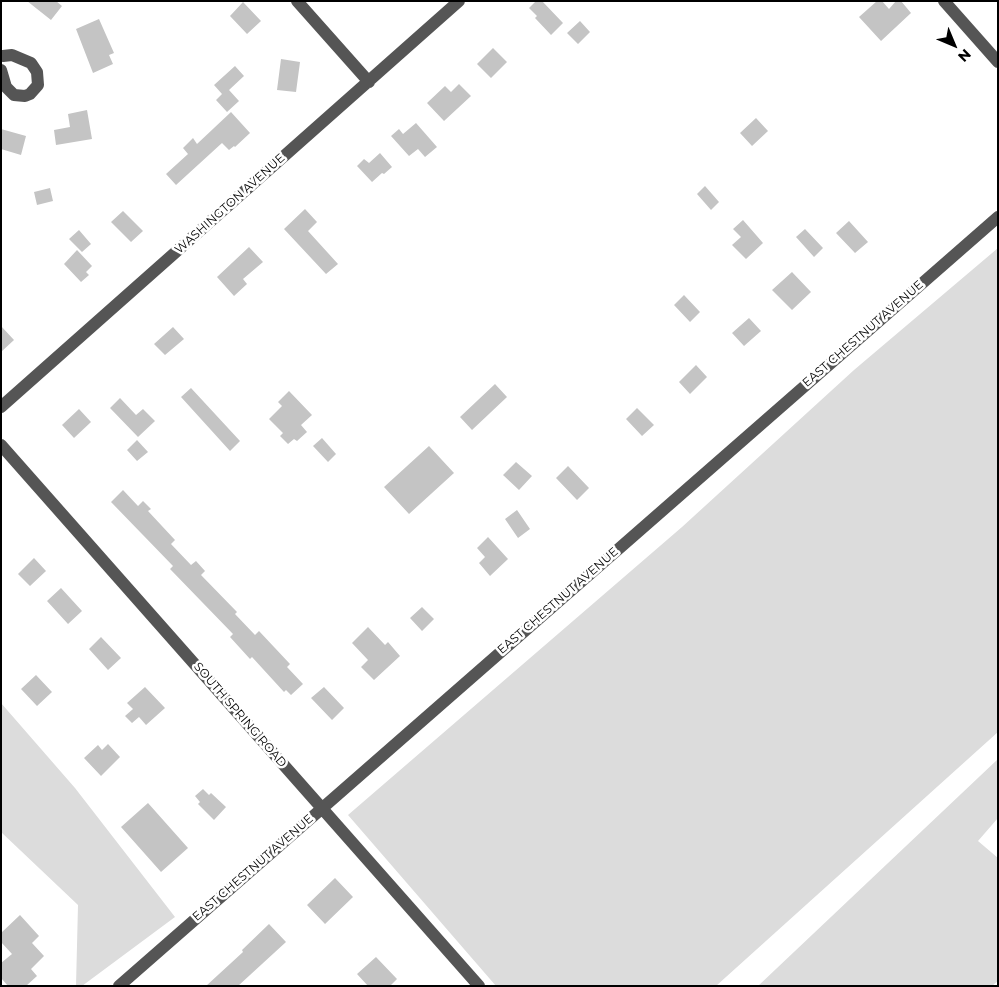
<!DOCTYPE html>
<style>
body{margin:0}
#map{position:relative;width:999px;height:987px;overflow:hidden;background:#fff;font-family:Montserrat,sans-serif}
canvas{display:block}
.frame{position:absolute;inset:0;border:2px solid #000;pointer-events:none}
.north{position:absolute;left:929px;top:20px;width:50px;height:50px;-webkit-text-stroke:4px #fff;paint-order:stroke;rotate:135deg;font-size:14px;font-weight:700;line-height:20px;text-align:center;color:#000}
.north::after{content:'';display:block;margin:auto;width:18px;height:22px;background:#000;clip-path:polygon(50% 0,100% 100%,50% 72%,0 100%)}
</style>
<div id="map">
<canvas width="999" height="987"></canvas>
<div class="frame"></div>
<div class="north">N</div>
</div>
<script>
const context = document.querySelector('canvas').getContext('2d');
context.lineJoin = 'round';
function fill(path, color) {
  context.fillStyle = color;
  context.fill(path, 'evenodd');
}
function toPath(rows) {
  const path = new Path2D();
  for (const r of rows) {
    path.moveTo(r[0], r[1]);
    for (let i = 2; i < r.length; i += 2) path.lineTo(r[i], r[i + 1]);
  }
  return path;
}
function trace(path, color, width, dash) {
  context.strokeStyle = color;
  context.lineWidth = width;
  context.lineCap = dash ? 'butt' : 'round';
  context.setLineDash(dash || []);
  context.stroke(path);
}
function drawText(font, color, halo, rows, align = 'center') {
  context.font = font + ' Montserrat,sans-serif';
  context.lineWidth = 5;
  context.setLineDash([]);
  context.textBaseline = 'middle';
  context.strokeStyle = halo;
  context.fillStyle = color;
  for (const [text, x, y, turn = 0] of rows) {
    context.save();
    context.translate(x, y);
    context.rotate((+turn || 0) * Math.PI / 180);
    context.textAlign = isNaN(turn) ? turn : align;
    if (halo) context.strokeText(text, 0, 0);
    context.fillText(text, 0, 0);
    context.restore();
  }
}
const green = toPath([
 [998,248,998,732,716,986,496,986,348,815,682,527,854,370],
 [1,703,75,788,175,917,82,986,76,986,78,905,1,832],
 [998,759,998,818,978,841,998,858,998,981,992,986,758,986]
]);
const building = toPath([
 [27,1,56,1,62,6,51,20],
 [536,1,542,1,563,23,551,35,535,18,537,16,529,8],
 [877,1,882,1,889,9,896,1,901,1,911,13,881,41,859,17],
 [243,2,261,21,247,34,230,16],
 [99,19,114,53,109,55,113,64,93,73,76,29],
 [580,21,590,32,578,44,567,33],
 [493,48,507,62,491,78,477,64],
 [281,59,300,62,296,92,277,90],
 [235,66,244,76,229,90,239,101,227,112,216,100,222,94,214,85],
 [459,84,471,96,444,121,427,103,445,86,451,92],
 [87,110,92,139,56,145,54,130,70,127,68,114],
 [231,112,250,133,235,147,234,146,229,150,222,143,176,185,166,174,188,154,183,148,193,138,197,144],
 [756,118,768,131,752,146,740,133],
 [416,123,437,147,425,157,418,149,409,156,391,136,399,129,403,134],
 [1,129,26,136,21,155,1,149],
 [380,153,392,167,384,174,382,173,372,182,357,166,364,159,369,163],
 [705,186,719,202,711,210,697,194],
 [50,188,53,201,37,205,34,192],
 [305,209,317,222,308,231,338,264,326,274,284,229],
 [123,211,143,231,131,242,111,222],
 [743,220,763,243,746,259,732,245,741,237,733,229],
 [849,221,868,242,855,253,836,233],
 [805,229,823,248,814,257,796,237],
 [79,230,91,244,82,252,69,239],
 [249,247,263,262,243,279,247,284,234,296,217,277],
 [77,250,92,266,86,272,89,275,81,282,64,264],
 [792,272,811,292,792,310,772,290],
 [684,295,700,312,690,322,674,305],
 [749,318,761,331,744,346,732,333],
 [1,326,14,340,1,352],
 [173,327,184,339,165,355,154,344],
 [696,365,707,377,690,394,679,382],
 [495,384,507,397,472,430,460,417],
 [191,388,240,441,230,451,181,397],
 [289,391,312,415,301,425,307,432,297,441,294,439,288,444,280,436,283,433,269,419,282,406,278,402],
 [120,398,136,415,143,409,155,421,138,437,110,408],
 [637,408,654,425,642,436,626,419],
 [79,409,91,422,74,438,62,425],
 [322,438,336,454,328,462,313,446],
 [137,440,148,452,137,461,127,450],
 [429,446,454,473,409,514,384,487],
 [516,462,532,476,519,490,503,475],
 [568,466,589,488,577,500,556,478],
 [123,490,138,506,143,501,151,509,148,511,175,540,171,544,191,565,196,561,205,571,201,575,237,612,235,614,255,635,259,631,290,664,287,667,303,684,291,695,286,690,284,692,252,657,250,659,230,637,233,634,170,569,173,566,111,502],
 [517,510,530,529,518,538,505,519],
 [488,537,508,559,490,576,479,563,485,557,477,548],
 [34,558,46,571,30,586,18,574],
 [61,588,82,611,68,624,47,601],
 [422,607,434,619,422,631,410,618],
 [368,627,385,645,388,642,400,656,374,680,361,667,368,660,352,643],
 [101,637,121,658,108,670,89,649],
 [36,675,52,692,37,706,21,689],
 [145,687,165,708,146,725,139,717,132,723,125,716,133,709,127,703],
 [324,687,344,708,332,720,311,698],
 [108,744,120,757,101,776,84,758,98,745,102,750],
 [203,789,209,795,211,793,226,807,214,820,198,804,200,802,195,796],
 [148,803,188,848,161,872,121,827],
 [335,878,353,897,325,924,307,905],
 [20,915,39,936,32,943,44,956,31,969,37,976,26,986,8,986,1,978,1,963,12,954,1,942,1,933],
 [269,924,286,942,238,986,206,986,243,952,242,950],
 [376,957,397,979,390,986,368,986,357,974]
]);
const minor = toPath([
 [297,1,369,82],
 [944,1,998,62],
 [1,70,6,87,14,95,25,96,30,94,38,85,37,72,31,63,12,55,3,56],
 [1,407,459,1],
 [1,445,479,986],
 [119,986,998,217]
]);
const streetNames = [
 ["WASHINGTON AVENUE",230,204,-42],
 ["EAST CHESTNUT AVENUE",863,334,-41],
 ["EAST CHESTNUT AVENUE",558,601,-41],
 ["SOUTH SPRING ROAD",240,715,49],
 ["EAST CHESTNUT AVENUE",253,868,-41]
];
fill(green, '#dcdcdc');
fill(building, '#c4c4c4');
trace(minor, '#555', 12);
drawText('12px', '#000', '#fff', streetNames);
</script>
